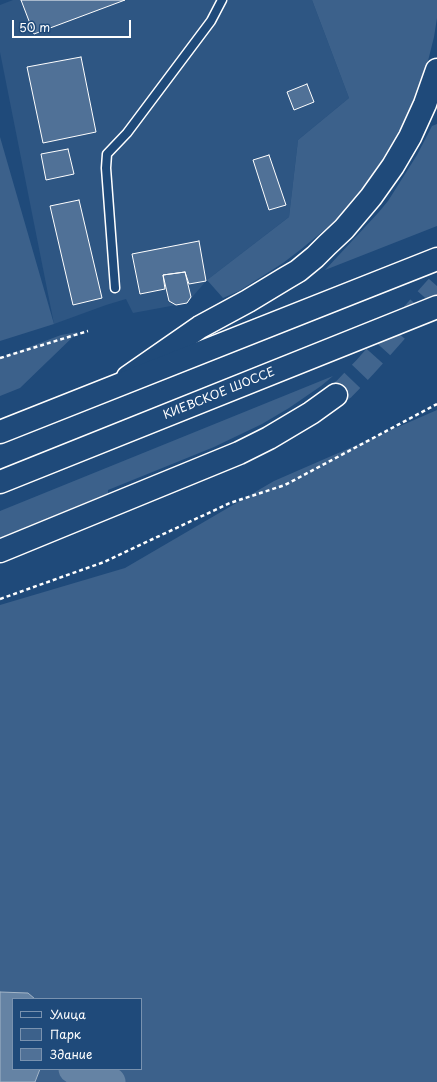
<!DOCTYPE html>
<meta charset="utf-8">
<style>
body{margin:0}
#map{position:relative;width:437px;height:1082px;overflow:hidden;background:#1f4a7a;font-family:"Playpen Sans",sans-serif}
canvas{display:block}
.legend{position:absolute;left:12px;top:998px;width:130px;height:72px;box-sizing:border-box;background:#1f4a7a;border:1px solid #7992af;margin:0;padding:5px 7px;list-style:none;font-size:12px;color:#fff}
.legend li{display:flex;align-items:center;gap:8px;height:20px}
.legend b{width:20px;border:1px solid #7992af}
.scale{position:absolute;left:12px;top:20px;width:119px;height:18px;box-sizing:border-box;border:2px solid #fff;border-top:0;padding-left:5px;font-size:12px;line-height:14px;white-space:nowrap;color:#fff;-webkit-text-stroke:3px #1f4a7a;paint-order:stroke}
</style>
<div id="map">
<canvas width="437" height="1082"></canvas>
<ul class="legend">
<li><b style="height:5px;background:#1f4a7a"></b>Улица</li>
<li><b style="height:11px;background:#3c618b"></b>Парк</li>
<li><b style="height:11px;background:#507197"></b>Здание</li>
</ul>
<div class="scale">50 m</div>
</div>
<script>
const context = document.querySelector('canvas').getContext('2d');
context.lineJoin = 'round';
function fill(path, color) {
  context.fillStyle = color;
  context.fill(path, 'evenodd');
}
function toPath(rows) {
  const path = new Path2D();
  for (const r of rows) {
    path.moveTo(r[0], r[1]);
    for (let i = 2; i < r.length; i += 2) path.lineTo(r[i], r[i + 1]);
  }
  return path;
}
function trace(path, color, width, dash) {
  context.strokeStyle = color;
  context.lineWidth = width;
  context.lineCap = dash ? 'butt' : 'round';
  context.setLineDash(dash || []);
  context.stroke(path);
}
function drawText(font, color, halo, rows, align = 'center') {
  context.font = font + ' "Playpen Sans",sans-serif';
  context.lineWidth = 3;
  context.setLineDash([]);
  context.textBaseline = 'middle';
  context.strokeStyle = halo;
  context.fillStyle = color;
  for (const [text, x, y, turn = 0] of rows) {
    context.save();
    context.translate(x, y);
    context.rotate((+turn || 0) * Math.PI / 180);
    context.textAlign = isNaN(turn) ? turn : align;
    if (halo) context.strokeText(text, 0, 0);
    context.fillText(text, 0, 0);
    context.restore();
  }
}
const built = toPath([
 [13,0,312,0,349,98,298,140,289,217,207,280,187,303,133,313,126,299,106,305,54,324,0,52,0,5]
]);
const green = toPath([
 [312,0,437,0,437,18,434,37,427,65,418,94,405,123,389,154,361,190,333,223,300,250,283,263,239,291,223,298,207,280,289,217,298,140,349,98],
 [437,124,437,226,325,270,378,213,388,201,417,155,432,126],
 [0,137,54,324,0,341],
 [78,332,20,388,0,396,0,358,61,335],
 [333,376,321,386,289,408,262,424,214,447,108,490,108,494,0,538,0,511],
 [437,410,437,1082,0,1082,0,605,125,568,274,481],
 [13,999,141,999,141,1069,13,1069]
]);
const water = toPath([
 [0,992,28,993,35,999,13,999,13,1069,40,1069,35,1082,0,1082,0,992]
]);
const river = toPath([
 [73,1069,111,1082]
]);
const building = toPath([
 [21,0,125,0,34,34,21,0],
 [81,57,96,132,43,143,27,67,81,57],
 [307,84,314,102,294,110,287,92,307,84],
 [68,149,74,174,46,180,41,154,68,149],
 [269,155,286,205,269,210,253,160,269,155],
 [79,200,102,298,73,305,50,206,79,200],
 [199,241,206,281,189,284,185,272,163,275,165,289,140,294,132,254,199,241],
 [185,272,191,297,187,303,176,305,169,301,163,275,185,272]
]);
const primaryTunnel = toPath([
 [336,395,344,389,365,367,437,286]
]);
const path = toPath([
 [0,358,88,331],
 [0,599,104,562,172,530,230,503,285,485,437,404]
]);
const service = toPath([
 [115,288,106,168,107,154,127,133,211,21,222,0]
]);
const primary = toPath([
 [128,377,200,327,248,301,286,278,298,271,315,257,327,245,344,229,371,197,393,166,410,137,425,104,437,70],
 [0,551,239,453,269,438,311,413,336,395]
]);
const trunk = toPath([
 [0,432,437,259],
 [0,482,437,307]
]);
const streetNames = [
 ["КИЕВСКОЕ ШОССЕ",219,394,-22]
];
fill(built, '#2e5683');
fill(green, '#3c618b');
fill(water, '#6583a4');
trace(water, '#a3b5c8', 1);
trace(river, '#6583a4', 29);
fill(building, '#507197');
trace(building, '#fff', 1);
trace(primaryTunnel, '#41658e', 22, [22, 11]);
trace(service, '#fff', 11);
trace(primary, '#fff', 25);
trace(trunk, '#fff', 25);
trace(path, '#fff', 2.5, [4, 3]);
trace(service, '#1f4a7a', 8);
trace(primary, '#1f4a7a', 22);
trace(trunk, '#1f4a7a', 22);
drawText('12px', '#fff', '#1f4a7a', streetNames);
</script>
